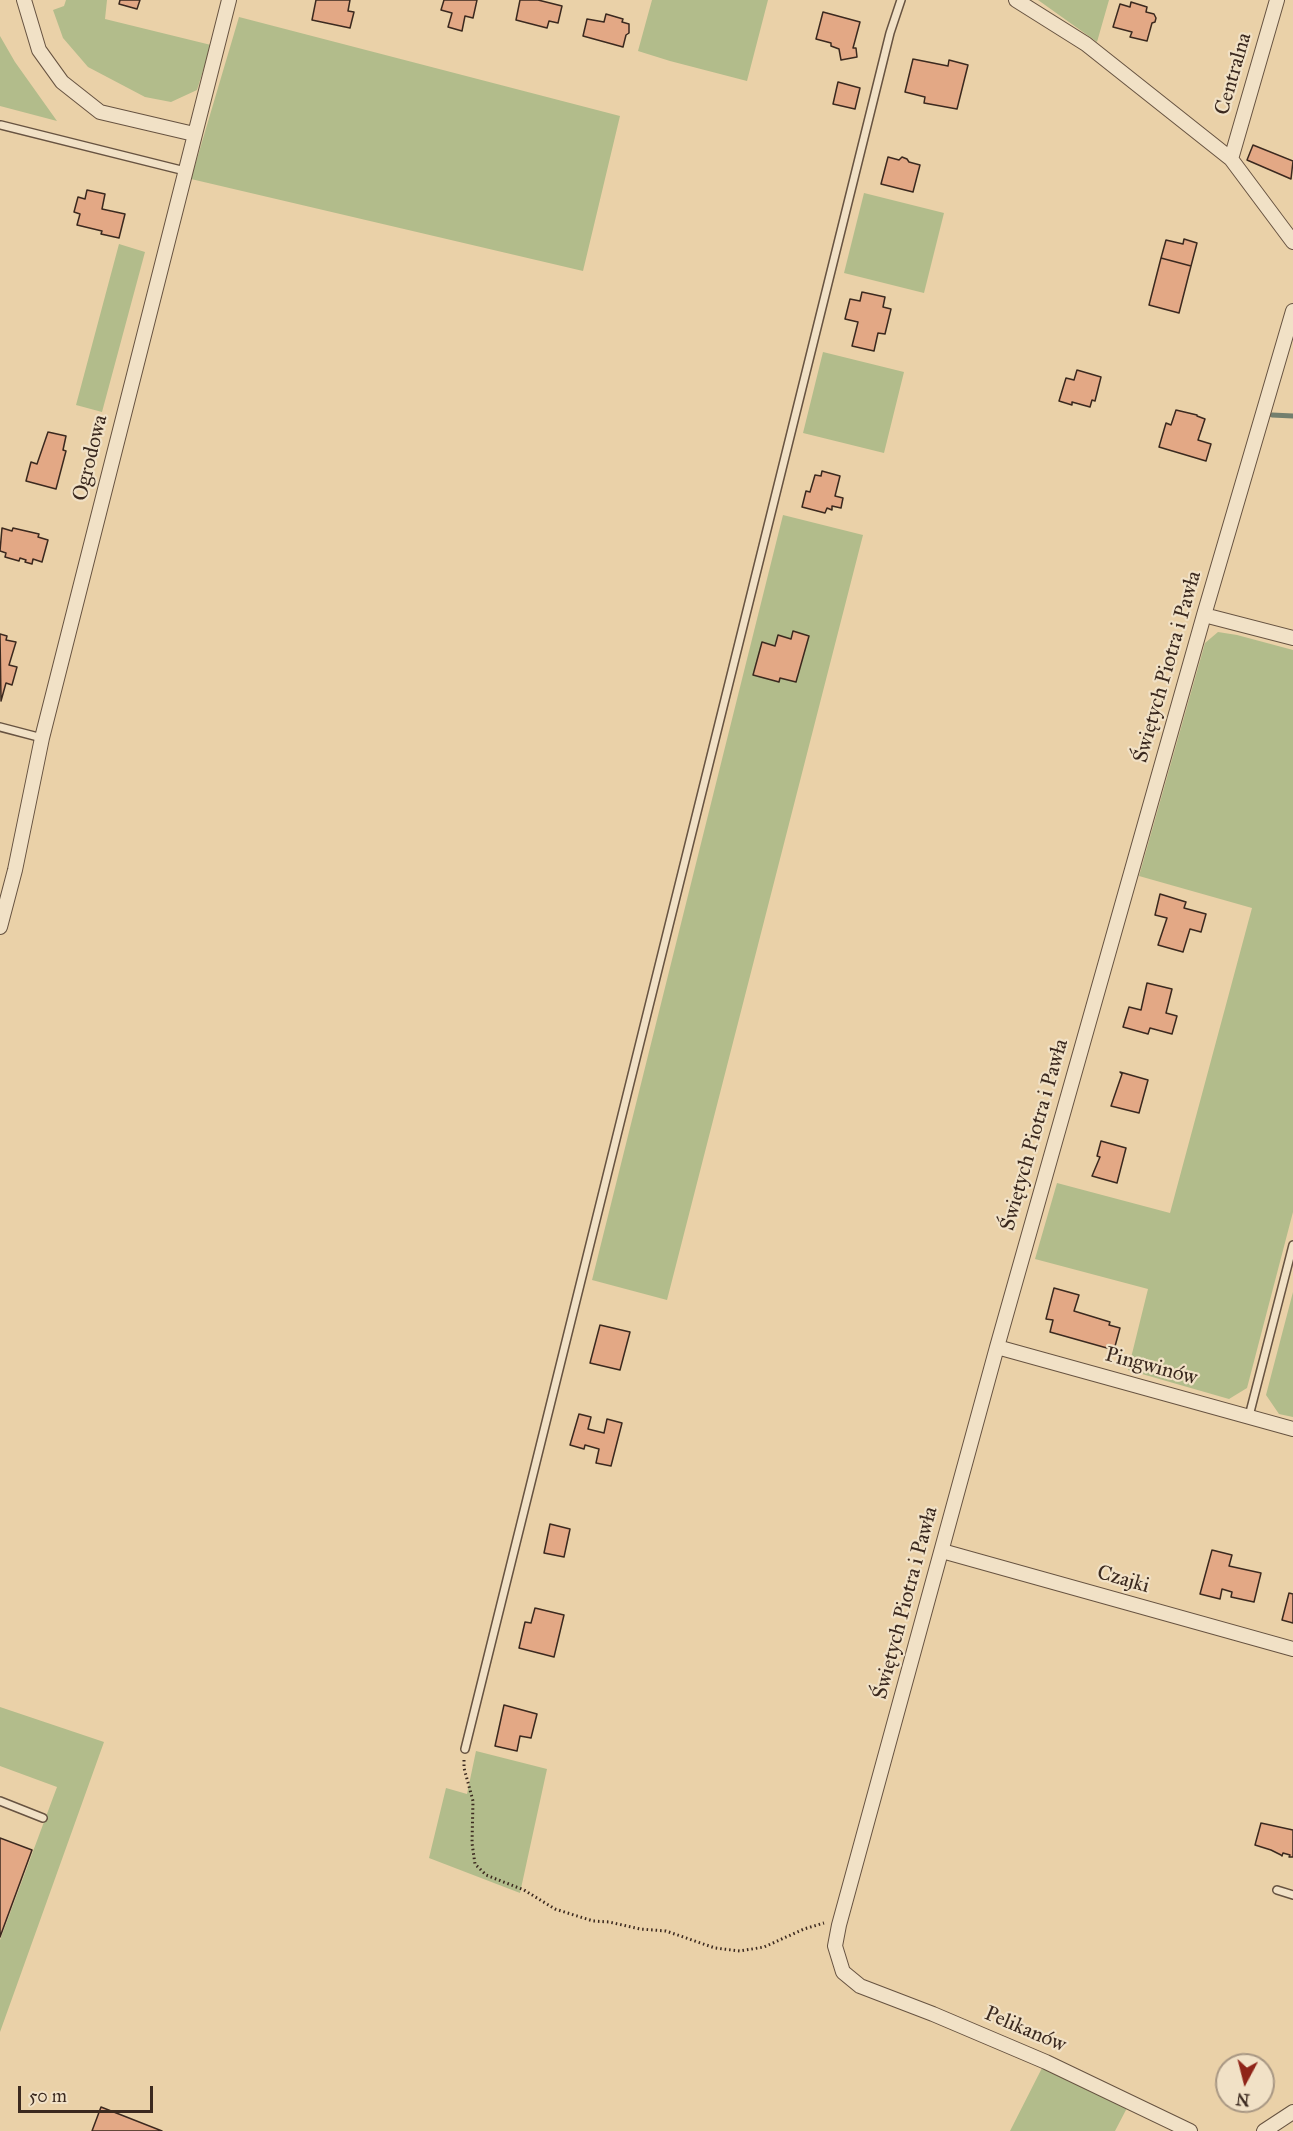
<!DOCTYPE html>
<meta charset="utf-8">
<style>
body{margin:0}
#map{position:relative;width:1293px;height:2131px;overflow:hidden;background:#ead1a8;font-family:"IM FELL Great Primer",serif}
canvas{display:block}
.north{position:absolute;left:1215px;top:2053px;width:60px;height:60px;box-sizing:border-box;background:#f1e1c6;border:2px solid #a89783;border-radius:50%;rotate:187deg;font-size:16px;font-weight:700;line-height:24px;text-align:center;color:#3b291f}
.north::after{content:'';display:block;margin:auto;width:21px;height:27px;background:#8f2418;clip-path:polygon(50% 0,100% 100%,50% 72%,0 100%)}
.scale{position:absolute;left:18px;top:2086px;width:135px;height:27px;box-sizing:border-box;border:3px solid #3b291f;border-top:0;padding-left:8px;font-size:18px;line-height:21px;white-space:nowrap;color:#3b291f;-webkit-text-stroke:4px #f1e1c6;paint-order:stroke}
</style>
<div id="map">
<canvas width="1293" height="2131"></canvas>
<div class="north">N</div>
<div class="scale">50 m</div>
</div>
<script>
const context = document.querySelector('canvas').getContext('2d');
context.lineJoin = 'round';
function fill(path, color) {
  context.fillStyle = color;
  context.fill(path, 'evenodd');
}
function toPath(rows) {
  const path = new Path2D();
  for (const r of rows) {
    path.moveTo(r[0], r[1]);
    for (let i = 2; i < r.length; i += 2) path.lineTo(r[i], r[i + 1]);
  }
  return path;
}
function trace(path, color, width, dash) {
  context.strokeStyle = color;
  context.lineWidth = width;
  context.lineCap = dash ? 'butt' : 'round';
  context.setLineDash(dash || []);
  context.stroke(path);
}
function drawText(font, color, halo, rows, align = 'center') {
  context.font = font + ' "IM FELL Great Primer",serif';
  context.lineWidth = 4.5;
  context.setLineDash([]);
  context.textBaseline = 'middle';
  context.strokeStyle = halo;
  context.fillStyle = color;
  for (const [text, x, y, turn = 0] of rows) {
    context.save();
    context.translate(x, y);
    context.rotate((+turn || 0) * Math.PI / 180);
    context.textAlign = isNaN(turn) ? turn : align;
    if (halo) context.strokeText(text, 0, 0);
    context.fillText(text, 0, 0);
    context.restore();
  }
}
const green = toPath([
 [66,0,107,0,105,19,211,45,197,90,171,102,145,97,88,67,63,38,53,10,64,6],
 [652,0,768,0,747,81,670,61,638,51],
 [1038,0,1109,0,1097,42],
 [239,17,620,116,583,271,191,179],
 [0,36,15,62,57,121,0,106],
 [864,193,944,213,924,293,844,273],
 [119,244,145,252,102,412,76,405],
 [823,352,904,372,884,453,803,433],
 [783,515,863,535,667,1300,592,1280],
 [1218,632,1237,635,1293,650,1293,1212,1247,1388,1229,1399,1128,1370,1148,1289,1035,1259,1057,1183,1170,1213,1252,908,1139,876,1205,643],
 [1293,1292,1293,1417,1279,1414,1266,1395],
 [0,1707,104,1742,0,2032,0,1940,57,1787,0,1766],
 [476,1751,547,1769,520,1893,429,1858,446,1788,467,1794],
 [1042,2068,1127,2108,1115,2131,1010,2131]
]);
const stream = toPath([
 [1272,415,1293,416]
]);
const building = toPath([
 [120,0,140,0,137,9,119,4,120,0],
 [316,0,350,0,348,11,354,12,350,28,312,20,316,0],
 [444,0,477,0,473,18,465,16,462,31,448,27,452,13,441,10,444,0],
 [520,0,538,0,562,6,558,23,549,21,547,28,516,20,520,0],
 [1131,2,1147,7,1146,12,1154,14,1156,18,1155,22,1152,23,1147,41,1130,37,1132,32,1113,27,1120,4,1130,7,1131,2],
 [823,12,860,22,853,48,856,48,857,57,841,60,839,49,831,46,831,43,816,39,823,12],
 [606,14,623,19,622,22,629,24,629,33,626,35,623,47,583,36,587,19,604,22,606,14],
 [913,59,948,66,949,60,968,65,957,109,924,103,925,97,905,92,913,59],
 [838,82,860,88,855,109,833,104,838,82],
 [1253,145,1293,161,1291,179,1247,160,1253,145],
 [888,157,899,160,902,157,907,159,909,162,920,165,913,192,881,184,888,157],
 [87,190,105,194,102,209,125,214,119,238,101,234,102,231,77,225,80,214,74,212,78,197,85,199,87,190],
 [1184,239,1197,243,1191,266,1161,258,1166,240,1183,244,1184,239],
 [1161,258,1191,266,1179,313,1149,305,1161,258],
 [862,292,885,297,883,307,891,309,885,334,878,333,874,351,852,346,858,322,845,319,850,299,860,301,862,292],
 [1077,370,1101,377,1095,401,1092,400,1090,407,1072,402,1072,405,1059,401,1066,378,1074,380,1077,370],
 [1176,410,1197,415,1197,416,1205,419,1198,440,1211,444,1206,461,1159,447,1166,423,1171,425,1176,410],
 [48,432,66,436,63,450,66,451,56,489,26,481,31,462,37,464,48,432],
 [822,471,840,476,835,496,843,498,841,508,832,506,832,510,827,508,825,513,802,507,806,491,810,492,815,475,821,476,822,471],
 [2,528,12,531,13,528,39,534,38,537,48,540,42,562,33,559,32,564,25,562,26,560,20,558,19,561,5,557,6,553,0,551,2,528],
 [793,631,809,636,796,682,780,678,779,682,753,675,762,642,775,646,778,635,791,639,793,631],
 [0,634,7,636,6,640,16,642,9,665,17,667,12,685,6,683,1,701,0,634],
 [1160,894,1186,902,1184,908,1206,914,1201,932,1190,929,1183,952,1158,945,1167,918,1155,915,1160,894],
 [1147,983,1172,989,1166,1013,1177,1016,1172,1034,1150,1028,1148,1034,1123,1027,1129,1007,1141,1010,1147,983],
 [1120,1072,1148,1080,1139,1113,1111,1106,1122,1074,1120,1072],
 [1101,1141,1126,1148,1117,1183,1092,1176,1100,1157,1097,1156,1101,1141],
 [1054,1288,1079,1295,1074,1311,1110,1322,1109,1325,1120,1328,1114,1350,1050,1332,1053,1320,1046,1319,1054,1288],
 [600,1325,630,1332,620,1370,590,1363,600,1325],
 [579,1414,591,1417,588,1429,604,1433,607,1419,622,1423,611,1466,596,1463,599,1449,585,1445,584,1449,570,1445,579,1414],
 [550,1524,570,1529,564,1557,544,1553,550,1524],
 [1212,1550,1232,1555,1229,1566,1261,1573,1254,1602,1231,1597,1232,1592,1222,1589,1220,1599,1200,1594,1212,1550],
 [1289,1593,1293,1594,1293,1623,1282,1620,1289,1593],
 [535,1608,564,1615,554,1657,519,1648,525,1622,531,1623,535,1608],
 [504,1705,537,1714,531,1738,520,1736,517,1751,495,1746,504,1705],
 [1261,1823,1293,1830,1293,1857,1289,1857,1290,1855,1283,1853,1282,1856,1281,1855,1271,1850,1255,1845,1261,1823],
 [0,1838,32,1850,0,1937,0,1838],
 [101,2107,162,2131,92,2131,101,2107]
]);
const path = toPath([
 [464,1760,464,1768,473,1801,472,1843,475,1864,486,1875,524,1890,555,1909,593,1921,609,1922,640,1929,666,1931,715,1948,740,1951,764,1947,804,1929,824,1923]
]);
const lane = toPath([
 [1,125,185,171],
 [0,727,42,738],
 [1249,1416,1293,1245],
 [465,1749,890,33,901,0],
 [0,1801,43,1818],
 [1277,1890,1293,1895]
]);
const street = toPath([
 [24,0,39,50,62,82,100,112,194,134],
 [1016,0,1086,44,1231,159,1293,242],
 [1231,159,1277,0],
 [1204,615,1293,638],
 [0,927,15,870,42,738,229,0],
 [997,1347,1293,1429],
 [942,1551,1293,1649],
 [1190,2131,1046,2062,933,2014,860,1986,843,1972,835,1946,839,1925,997,1347,1204,615,1293,311],
 [1264,2131,1293,2112]
]);
const streetNames = [
 ["Centralna",1234,74,-74],
 ["Ogrodowa",91,458,-76],
 ["Świętych Piotra i Pawła",1168,667,-74],
 ["Świętych Piotra i Pawła",1035,1135,-74],
 ["Pingwinów",1151,1367,15],
 ["Czajki",1123,1580,16],
 ["Świętych Piotra i Pawła",906,1603,-75],
 ["Pelikanów",1025,2030,23]
];
fill(green, '#b2bc8b');
trace(stream, '#737f6e', 5);
fill(building, '#e3a885');
trace(building, '#3b291f', 1.5);
trace(lane, '#675341', 10);
trace(street, '#675341', 16);
trace(path, '#3b291f', 3, [1.5, 3]);
trace(lane, '#f1e1c6', 7);
trace(street, '#f1e1c6', 14);
drawText('21px', '#3b291f', '#f1e1c6', streetNames);
</script>
